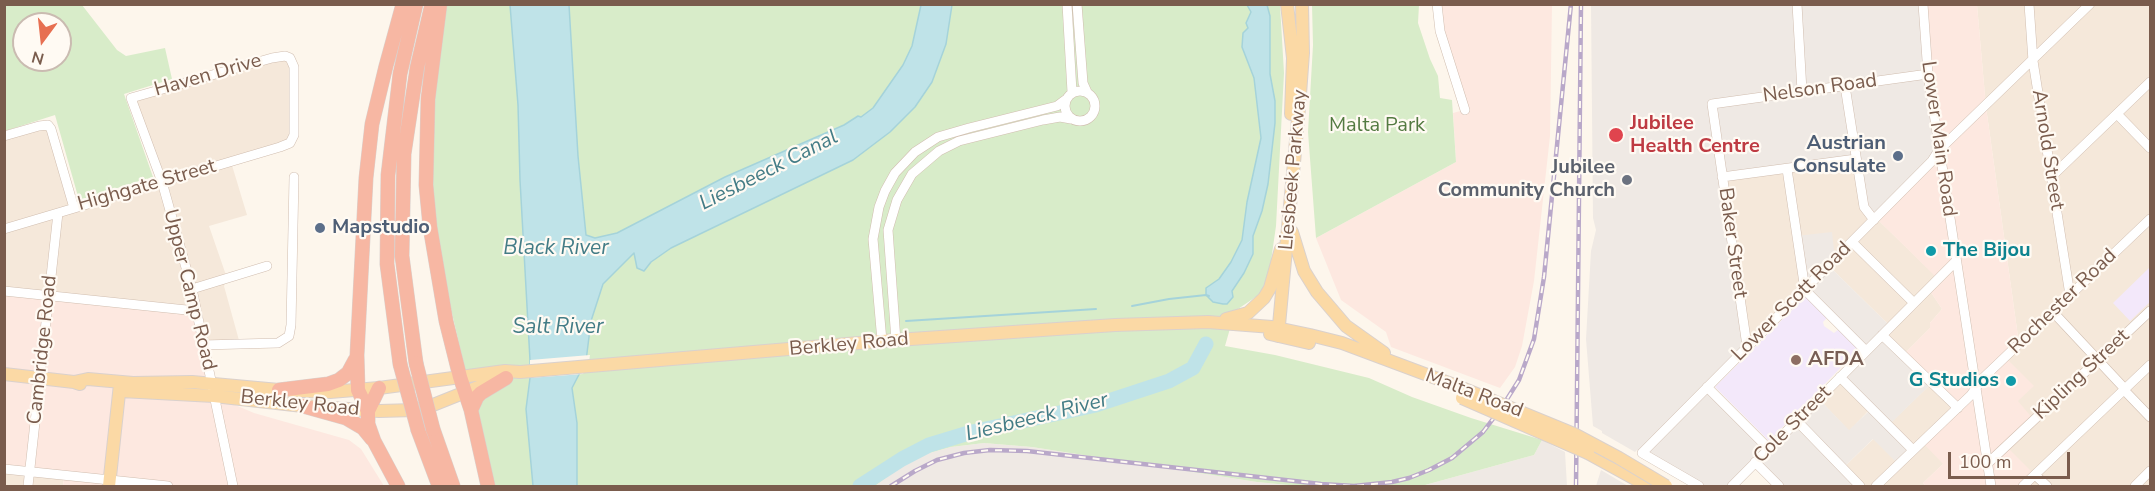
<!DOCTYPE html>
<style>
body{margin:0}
#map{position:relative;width:2155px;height:491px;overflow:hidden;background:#fdf6ec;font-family:"Nunito Sans",sans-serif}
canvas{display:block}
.frame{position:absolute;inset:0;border:6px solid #7a5c4d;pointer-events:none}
.north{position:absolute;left:12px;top:12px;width:60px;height:60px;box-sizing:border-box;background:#fffaf3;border:2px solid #cabbb1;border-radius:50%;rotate:195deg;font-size:16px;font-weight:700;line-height:24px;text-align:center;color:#7a5c4d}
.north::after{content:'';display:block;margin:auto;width:21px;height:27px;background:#e76f51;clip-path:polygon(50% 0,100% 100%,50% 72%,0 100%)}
.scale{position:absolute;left:1948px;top:452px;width:122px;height:27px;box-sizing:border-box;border:3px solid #7a5c4d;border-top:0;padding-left:8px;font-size:18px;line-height:21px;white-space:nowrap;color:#7a5c4d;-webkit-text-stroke:4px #fffaf3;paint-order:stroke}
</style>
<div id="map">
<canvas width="2155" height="491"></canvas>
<div class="frame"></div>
<div class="north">N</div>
<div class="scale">100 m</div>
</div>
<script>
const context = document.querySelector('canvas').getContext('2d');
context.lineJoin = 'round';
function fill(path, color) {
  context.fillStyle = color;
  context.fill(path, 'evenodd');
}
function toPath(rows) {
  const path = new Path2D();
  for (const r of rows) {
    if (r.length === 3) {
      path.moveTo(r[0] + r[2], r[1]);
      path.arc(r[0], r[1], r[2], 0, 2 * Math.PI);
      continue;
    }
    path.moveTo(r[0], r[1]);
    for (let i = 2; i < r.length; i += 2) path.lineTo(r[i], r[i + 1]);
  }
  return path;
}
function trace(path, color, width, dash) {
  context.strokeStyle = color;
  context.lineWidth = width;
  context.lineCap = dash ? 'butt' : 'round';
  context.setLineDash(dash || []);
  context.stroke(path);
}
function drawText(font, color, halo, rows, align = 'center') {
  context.font = font + ' "Nunito Sans",sans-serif';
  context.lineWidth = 4.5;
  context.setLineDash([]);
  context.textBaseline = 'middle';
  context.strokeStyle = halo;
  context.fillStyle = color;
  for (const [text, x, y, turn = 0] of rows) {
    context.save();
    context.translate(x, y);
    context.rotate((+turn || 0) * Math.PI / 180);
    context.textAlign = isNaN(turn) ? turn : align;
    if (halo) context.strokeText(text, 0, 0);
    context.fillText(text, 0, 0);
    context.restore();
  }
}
const residential = toPath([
 [1977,5,2150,5,2150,486,2023,486,2006,446,2018,401,2005,357,2019,344,1986,107],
 [290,58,293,140,231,162,247,215,209,226,227,278,224,286,240,344,203,345,5,291,5,136,48,125,74,208,162,182,131,98],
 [1856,159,1876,218,1938,278,1928,288,1942,309,1930,323,1930,328,1903,355,1882,335,1890,326,1829,266,1747,346,1722,177],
 [1840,377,1871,408,1849,431,1819,399],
 [1932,383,1958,408,1943,464,1923,483,1926,486,1860,486,1843,468],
 [5,469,64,475,63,486,5,486]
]);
const commercial = toPath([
 [1437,5,1552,5,1550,136,1534,281,1522,346,1515,367,1500,388,1391,347,1386,332,1341,300,1316,238,1456,162,1453,113,1464,110],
 [1923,5,1977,5,1986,107,2019,344,2005,357,2034,386,2018,401,2034,420,2006,446,2035,475,2023,486,1926,486,1923,483,1943,464,1922,442,1958,408,1903,355,1930,328,1930,323,1942,309,1928,288,1937,278,1876,218],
 [5,291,196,311,211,383,133,383,214,396,254,413,349,440,361,449,384,486,63,486,64,476,5,469]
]);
const industrial = toPath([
 [1591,5,1923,5,1939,150,1874,220,1869,215,1856,160,1722,177,1747,346,1707,387,1769,449,1819,399,1849,430,1871,409,1840,377,1866,351,1805,290,1796,236,1832,232,1835,259,1829,266,1890,326,1882,334,1932,383,1889,425,1913,450,1898,464,1873,439,1843,468,1860,486,1779,486,1755,463,1732,486,1699,486,1637,450,1635,452,1602,433,1602,431,1593,426,1586,339,1591,251,1596,230,1593,218],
 [1542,440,1565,452,1567,486,1391,486,1400,484,1425,485,1534,455],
 [984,443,1032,447,1257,482,1299,486,875,486,899,468,922,455,951,447],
 [1601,470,1628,486,1596,486]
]);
const education = toPath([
 [2150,267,2150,302,2130,321,2113,303],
 [1806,296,1825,315,1824,316,1827,318,1823,322,1824,326,1834,333,1839,329,1859,349,1769,441,1715,387,1756,346,1759,347,1757,345]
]);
const green = toPath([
 [5,4,82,5,117,50,126,56,165,48,172,79,124,94,153,177,79,200,55,115,5,131],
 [24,24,60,24,60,60,24,60],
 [446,5,1280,5,1284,73,1276,226,1271,261,1263,292,1235,311,1225,346,1275,355,1369,378,1412,397,1471,418,1542,440,1534,455,1425,485,1299,486,1257,482,1032,447,984,443,951,447,922,455,899,468,875,486,492,486,448,296,438,243,432,186,432,130,437,63],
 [1312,5,1419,5,1418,23,1430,59,1438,76,1440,98,1452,100,1456,162,1316,238,1308,132,1313,45]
]);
const water = toPath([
 [510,5,569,5,578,156,586,235,595,238,617,233,725,177,844,125,858,116,861,117,873,108,903,65,912,46,921,5,952,5,946,44,932,82,915,107,890,132,853,160,671,248,651,262,644,271,637,268,634,253,603,284,591,321,586,361,572,388,577,423,577,486,533,486,526,409,530,378,530,360,520,180,518,105,510,5],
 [1247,5,1267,5,1270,16,1270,74,1275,101,1275,123,1268,184,1262,211,1253,236,1253,254,1244,273,1232,291,1233,297,1227,304,1223,304,1213,302,1206,295,1206,288,1219,279,1231,262,1242,240,1247,202,1261,138,1254,78,1242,47,1243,33,1248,28,1246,23,1251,12,1247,5]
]);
const pier = toPath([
 [590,355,589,362,583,374,530,378,530,360]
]);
const stream = toPath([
 [1132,306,1169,299,1206,295,1209,296],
 [906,321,1096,309]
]);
const river = toPath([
 [860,486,902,459,929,445,972,432,1096,405,1169,381,1193,368,1206,344]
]);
const minor = toPath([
 [1067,4,1072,92],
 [1077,4,1083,83,1087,92],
 [1437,4,1440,31,1465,110],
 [1797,4,1802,91],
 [1923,4,1928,74,1991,486],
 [2029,4,2033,61,2070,295],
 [1845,86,1864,207,1874,220],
 [1080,106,15],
 [2117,114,2150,148],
 [4,136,39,126,48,125,51,129,74,208],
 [1787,169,1805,290],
 [1722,177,1856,159],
 [2051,177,2150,82],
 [4,229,162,182,280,147,290,143,294,135,294,67,290,58,285,56,272,58,131,98,162,182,192,289,233,486],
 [1852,242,1914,303],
 [192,289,267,266],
 [1805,290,1866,351],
 [4,291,196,311],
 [2053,312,2125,389],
 [1882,335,1958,408],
 [882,341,873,239,879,207,885,191,895,173,915,152,938,137,969,128,1057,106,1065,100],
 [896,341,888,230,897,200,912,174,939,151,959,141,1043,120,1060,117,1071,119],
 [203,345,278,343,289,336,291,325,294,177],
 [1747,346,1712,104,1928,74],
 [1840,377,1913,450],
 [1707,387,1769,449],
 [2124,390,2150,417],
 [1797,421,1860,486],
 [1755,462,1779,486],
 [1987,464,2150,311],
 [4,469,168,486],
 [2035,475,2047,486],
 [28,486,58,213],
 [1699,486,1642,453,1932,161,1939,150,2090,4],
 [1732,486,1956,261],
 [1876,486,1971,395,1982,379,2150,219],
 [2023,486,2150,365],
 [2135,486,2150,471]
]);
const major = toPath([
 [1287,4,1293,58,1291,114],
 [1292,232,1304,271,1317,292,1346,326,1384,353],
 [1226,319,1248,313,1264,298,1270,288,1281,249],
 [1270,334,1309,343],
 [1278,336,1299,108,1303,53,1302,4],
 [4,374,74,382,80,384],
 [74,382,88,379,133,383,192,382,279,390,330,392,379,388,505,371,520,372,882,341,1115,325,1208,322,1272,327,1310,335,1342,343,1457,386],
 [121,391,214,396,303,406,379,411,415,410,428,407,493,381],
 [1588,453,1648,486],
 [109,486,120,384]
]);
const highway = toPath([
 [440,4,428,99,426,185,430,227,446,321,460,377,471,410,488,486],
 [416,363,402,256,404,154,417,68,432,4],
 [400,364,387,264,388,175,400,74,416,4],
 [379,388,368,411,368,424,374,441,398,486],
 [279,390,328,384,339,380,348,373,355,360],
 [303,406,346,418,363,428,372,439],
 [471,410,477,397,481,393,506,378],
 [368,411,358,390,357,355,366,178,372,124,386,66,403,4],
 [433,429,453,486],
 [418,430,439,486]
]);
const rail = toPath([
 [891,486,915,471,937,460,964,453,990,450,1027,451,1321,484,1354,486,1392,482,1409,478,1429,470,1452,458,1483,432,1502,407,1519,380,1534,339,1544,277,1571,4],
 [1576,486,1581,4]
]);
const majorBridge = toPath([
 [1457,386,1574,434,1619,458,1666,486],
 [1462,398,1588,453]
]);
const highwayBridge = toPath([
 [416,363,433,429],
 [400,364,418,430]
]);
const markers = [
 [1616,135,8,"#e0444e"],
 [1898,156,6,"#5c6f8a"],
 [1627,180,6,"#6b7280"],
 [320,228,6,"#5c6f8a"],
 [1931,251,6,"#0f9aa8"],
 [1796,360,6,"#8d6e63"],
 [2011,381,6,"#0f9aa8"]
];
const streetNames = [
 ["Haven Drive",208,76,-16],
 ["Nelson Road",1820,89,-8],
 ["Lower Main Road",1938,139,82],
 ["Arnold Street",2047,150,81],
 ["Liesbeek Parkway",1294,170,-85],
 ["Highgate Street",147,186,-16],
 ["Baker Street",1732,243,82],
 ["Upper Camp Road",189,290,76],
 ["Lower Scott Road",1792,302,-45],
 ["Rochester Road",2063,302,-44],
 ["Berkley Road",849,345,-5],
 ["Cambridge Road",43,350,-84],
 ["Kipling Street",2082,375,-43],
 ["Malta Road",1474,394,21],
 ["Berkley Road",300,404,6],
 ["Cole Street",1793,425,-45]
];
const healthNames = [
 ["Jubilee",1630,124],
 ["Health Centre",1630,147]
];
const parkNames = [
 ["Malta Park",1377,126]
];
const serviceNames = [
 ["Austrian",1886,144],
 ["Consulate",1886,167],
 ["Mapstudio",332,228,"left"]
];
const worshipNames = [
 ["Jubilee",1615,168],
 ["Community Church",1615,191]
];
const cultureNames = [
 ["The Bijou",1943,251],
 ["G Studios",1999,381,"right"]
];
const educationNames = [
 ["AFDA",1808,360]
];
const waterNames = [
 ["Liesbeeck Canal",769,171,-27],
 ["Black River",556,249],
 ["Salt River",558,328],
 ["Liesbeeck River",1037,418,-14]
];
fill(residential, '#f5e8da');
fill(commercial, '#fde8e0');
fill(industrial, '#efe9e4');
fill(education, '#f3e8fa');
fill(green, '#d8ecc9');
fill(water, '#bfe3e8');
trace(water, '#a5d3da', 1.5);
fill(pier, '#fdf6ec');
trace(stream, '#a5d3da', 2);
trace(river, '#bfe3e8', 15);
trace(minor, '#d1beb0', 10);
trace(major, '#dad1cd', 14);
trace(highway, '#dad1cd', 15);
trace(minor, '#fff', 9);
trace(major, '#fbd9a5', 12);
trace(highway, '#f7b7a3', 14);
trace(rail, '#b9a8c9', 4.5);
trace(rail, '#fffaf3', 2, [7]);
trace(majorBridge, '#dad1cd', 14, []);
trace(highwayBridge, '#dad1cd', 15, []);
trace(majorBridge, '#fbd9a5', 12);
trace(highwayBridge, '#f7b7a3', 14);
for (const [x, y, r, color] of markers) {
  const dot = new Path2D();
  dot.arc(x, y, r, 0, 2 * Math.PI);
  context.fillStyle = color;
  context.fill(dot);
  trace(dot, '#fffaf3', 2);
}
drawText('20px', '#7a5c4d', '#fffaf3', streetNames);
drawText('bold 20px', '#be3a42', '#fffaf3', healthNames, 'left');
drawText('20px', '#537a41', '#fffaf3', parkNames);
drawText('bold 20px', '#4e5e75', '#fffaf3', serviceNames, 'right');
drawText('bold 20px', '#5b616d', '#fffaf3', worshipNames, 'right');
drawText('bold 20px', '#0d838f', '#fffaf3', cultureNames, 'left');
drawText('bold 20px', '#785e54', '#fffaf3', educationNames, 'left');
drawText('italic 21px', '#437c86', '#fffaf3', waterNames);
</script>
